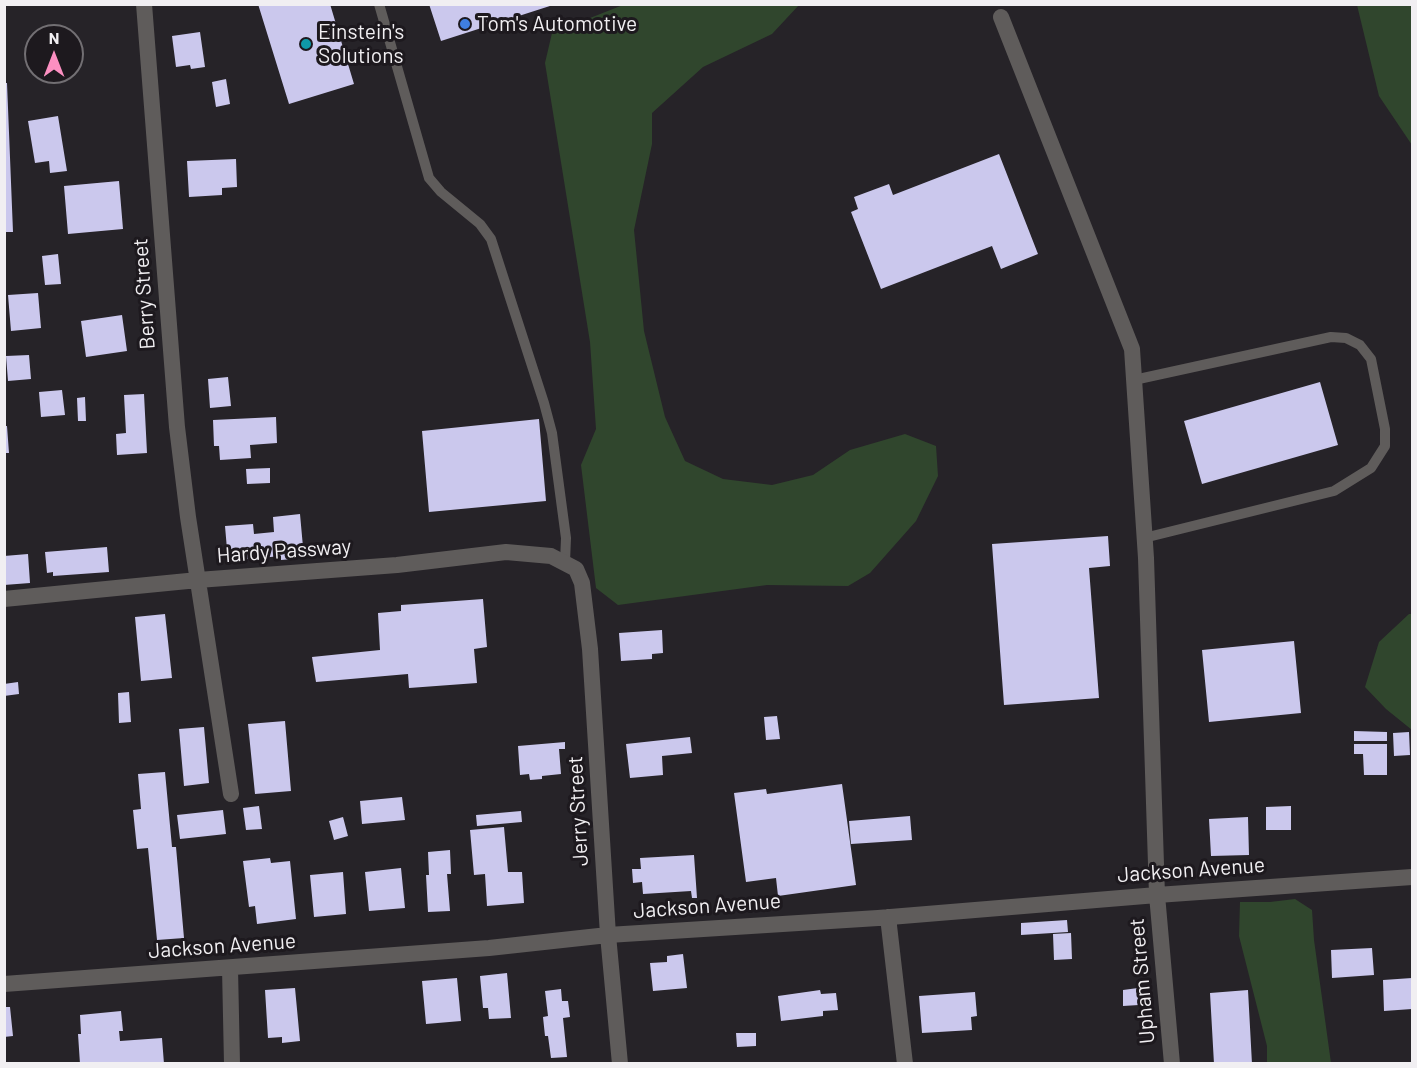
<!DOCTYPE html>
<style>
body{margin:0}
#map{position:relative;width:1417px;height:1068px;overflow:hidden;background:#262328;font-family:Barlow,sans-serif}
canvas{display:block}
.frame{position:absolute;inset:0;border:6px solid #f1eff2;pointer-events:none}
.north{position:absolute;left:24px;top:24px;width:60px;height:60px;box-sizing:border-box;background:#1d191e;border:2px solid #726f73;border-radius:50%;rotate:0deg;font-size:16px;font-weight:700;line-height:24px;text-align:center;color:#f1eff2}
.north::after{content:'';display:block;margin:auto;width:21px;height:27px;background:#fc8fc1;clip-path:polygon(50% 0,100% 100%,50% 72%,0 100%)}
</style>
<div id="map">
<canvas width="1417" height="1068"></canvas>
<div class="frame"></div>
<div class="north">N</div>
</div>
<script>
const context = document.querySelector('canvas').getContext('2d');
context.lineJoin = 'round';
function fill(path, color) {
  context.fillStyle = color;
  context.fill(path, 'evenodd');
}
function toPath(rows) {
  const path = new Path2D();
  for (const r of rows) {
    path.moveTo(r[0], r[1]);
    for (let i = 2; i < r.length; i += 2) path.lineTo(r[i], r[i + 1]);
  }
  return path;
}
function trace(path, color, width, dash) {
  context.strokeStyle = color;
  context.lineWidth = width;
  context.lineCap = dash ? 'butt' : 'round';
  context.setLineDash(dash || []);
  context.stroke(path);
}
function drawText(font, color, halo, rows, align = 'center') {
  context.font = font + ' Barlow,sans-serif';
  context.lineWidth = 6;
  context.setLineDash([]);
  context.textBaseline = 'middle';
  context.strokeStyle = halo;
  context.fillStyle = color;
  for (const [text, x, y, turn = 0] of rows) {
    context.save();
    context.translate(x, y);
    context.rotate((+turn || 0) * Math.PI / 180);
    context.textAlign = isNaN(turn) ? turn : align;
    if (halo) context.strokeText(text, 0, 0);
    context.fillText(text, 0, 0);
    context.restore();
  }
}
const green = toPath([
 [623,5,799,5,772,34,703,67,652,113,652,144,634,230,644,331,665,417,685,461,723,479,772,485,813,475,850,450,905,434,936,446,938,476,916,521,870,573,848,586,767,585,618,605,596,588,581,465,596,429,590,342,545,63,552,33],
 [1357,5,1412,5,1412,145,1379,96],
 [1409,614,1412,614,1412,730,1386,709,1365,687,1379,642],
 [1295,899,1312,910,1314,940,1331,1063,1267,1063,1267,1046,1239,936,1240,902,1270,902]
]);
const building = toPath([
 [258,4,330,4,354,84,289,104],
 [429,4,553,4,553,5,441,41],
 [200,32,205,67,191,69,190,65,176,67,172,36],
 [226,79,230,104,216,107,212,82],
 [5,83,7,83,13,232,5,232],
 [58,116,67,171,50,173,49,161,35,163,28,121],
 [999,154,1038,254,1001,269,992,246,881,289,851,212,858,209,854,197,889,184,893,195],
 [236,159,237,187,222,188,222,195,189,197,187,161],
 [119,181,123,229,68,234,64,186],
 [58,254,61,284,45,285,42,256],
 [38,293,41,328,11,331,8,295],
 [122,315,127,351,86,357,81,321],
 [29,355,31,379,8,381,6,356],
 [228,377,231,406,210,408,208,379],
 [1320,382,1338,445,1202,484,1184,421],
 [62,390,65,415,41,417,39,392],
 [144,394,147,453,117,455,116,434,126,433,124,395],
 [85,397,86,421,78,421,77,398],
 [276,417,277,443,250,445,251,458,220,460,219,446,214,446,213,420],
 [539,419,546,501,429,512,422,431],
 [4,426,7,426,9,453,4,453],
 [270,468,270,483,247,484,246,469],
 [300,514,304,558,281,560,281,556,228,561,225,526,253,524,254,534,274,532,273,517],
 [1108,536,1110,566,1089,568,1099,698,1004,705,992,544],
 [107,547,109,572,53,576,53,572,47,573,45,552],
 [28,554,30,583,4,585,4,556],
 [483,599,487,647,474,649,477,683,409,688,408,674,316,682,312,657,380,650,378,613,401,611,401,605],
 [165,614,172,678,141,681,135,617],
 [662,630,663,653,652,654,652,659,621,661,619,633],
 [1294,641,1301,713,1209,722,1202,650],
 [18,682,19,694,4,696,4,684],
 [129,692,131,722,119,723,118,693],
 [777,716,780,739,766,740,764,717],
 [285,721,291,791,255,794,248,724],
 [204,727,209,783,184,786,179,729],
 [1354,731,1387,732,1387,741,1354,741],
 [1409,732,1410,755,1394,756,1393,733],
 [690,737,692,753,662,756,663,775,630,778,626,744],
 [565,742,565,749,559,749,561,774,542,776,542,779,530,780,529,774,520,775,518,746],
 [1354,744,1387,744,1387,775,1364,775,1363,754,1354,754],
 [165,772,172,847,176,847,184,938,157,940,148,848,137,849,133,810,141,809,138,774],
 [842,784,856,885,778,896,776,878,746,882,734,793,766,789,767,794],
 [402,797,405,820,362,824,360,801],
 [259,806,262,829,246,830,243,808],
 [1291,806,1291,830,1266,830,1266,807],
 [223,810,226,834,180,839,177,815],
 [521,811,522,822,477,826,476,815],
 [910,816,912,840,851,844,849,821],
 [343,817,348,836,334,840,329,821],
 [1248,817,1249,855,1211,856,1209,819],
 [504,827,508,872,522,872,524,903,487,906,485,874,474,875,470,830],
 [450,850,451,874,447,874,450,911,428,912,426,875,429,875,428,852],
 [694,855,697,898,692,898,691,891,643,894,642,882,633,883,632,869,641,869,640,858],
 [270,858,271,863,290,861,296,919,257,924,255,906,249,907,243,861],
 [401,868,405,908,369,911,365,872],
 [343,872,346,914,314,917,310,875],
 [1067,920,1068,932,1021,935,1021,923],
 [1071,933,1072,959,1054,960,1053,934],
 [1372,948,1374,975,1332,978,1331,950],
 [683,954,687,988,653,991,650,963,667,962,667,956],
 [507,973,511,1018,489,1019,488,1008,483,1008,480,976],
 [457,978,461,1021,426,1024,422,981],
 [1412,978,1412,1009,1384,1011,1383,980],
 [295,988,300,1041,282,1043,282,1037,268,1038,265,990],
 [1138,988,1139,1005,1123,1006,1123,990],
 [561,989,562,1001,568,1001,570,1017,563,1018,567,1057,551,1058,548,1036,545,1036,543,1017,548,1016,545,991],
 [820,990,821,994,836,993,838,1010,823,1011,823,1016,781,1021,778,996],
 [1248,990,1252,1064,1214,1064,1210,993],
 [975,992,977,1016,971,1017,972,1030,922,1033,919,996],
 [4,1007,10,1007,13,1036,4,1037],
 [121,1011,123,1031,119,1031,120,1041,162,1038,164,1064,80,1064,78,1034,81,1034,80,1015],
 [736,1033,756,1033,756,1046,737,1047]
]);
const service = toPath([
 [379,4,429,178,441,192,480,224,491,239,544,403,552,433,566,538,565,562],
 [1134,380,1331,337,1346,338,1360,345,1371,359,1385,429,1385,446,1371,468,1334,491,1144,538]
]);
const minor = toPath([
 [144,4,177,427,188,517,231,794],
 [1001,17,1132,349,1146,558,1157,895,1172,1064],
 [4,599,198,580,397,565,506,552,551,556,576,569,582,583,590,649,608,935,620,1064],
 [888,917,905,1064],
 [230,968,232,1064],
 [4,984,489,948,608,935,878,918,1157,895,1412,877]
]);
const markers = [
 [465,24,6,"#3f7fe0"],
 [306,44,6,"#0f9aa8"]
];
const poiNames = [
 ["Tom's Automotive",477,24],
 ["Einstein's",318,32],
 ["Solutions",318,56]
];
const streetNames = [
 ["Berry Street",144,294,-94],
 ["Hardy Passway",284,551,-4],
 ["Jerry Street",578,811,-93],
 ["Jackson Avenue",1191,870,-4],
 ["Jackson Avenue",707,906,-4],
 ["Jackson Avenue",222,946,-4],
 ["Upham Street",1142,981,-95]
];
fill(green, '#30462d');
fill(building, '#cbc8ed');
trace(service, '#5f5c5b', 10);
trace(minor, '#5f5c5b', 16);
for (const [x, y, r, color] of markers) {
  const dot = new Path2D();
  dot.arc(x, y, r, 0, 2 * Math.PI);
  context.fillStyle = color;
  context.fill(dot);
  trace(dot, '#1d191e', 2);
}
drawText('21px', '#f1eff2', '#1d191e', poiNames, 'left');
drawText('21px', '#f1eff2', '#1d191e', streetNames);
</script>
